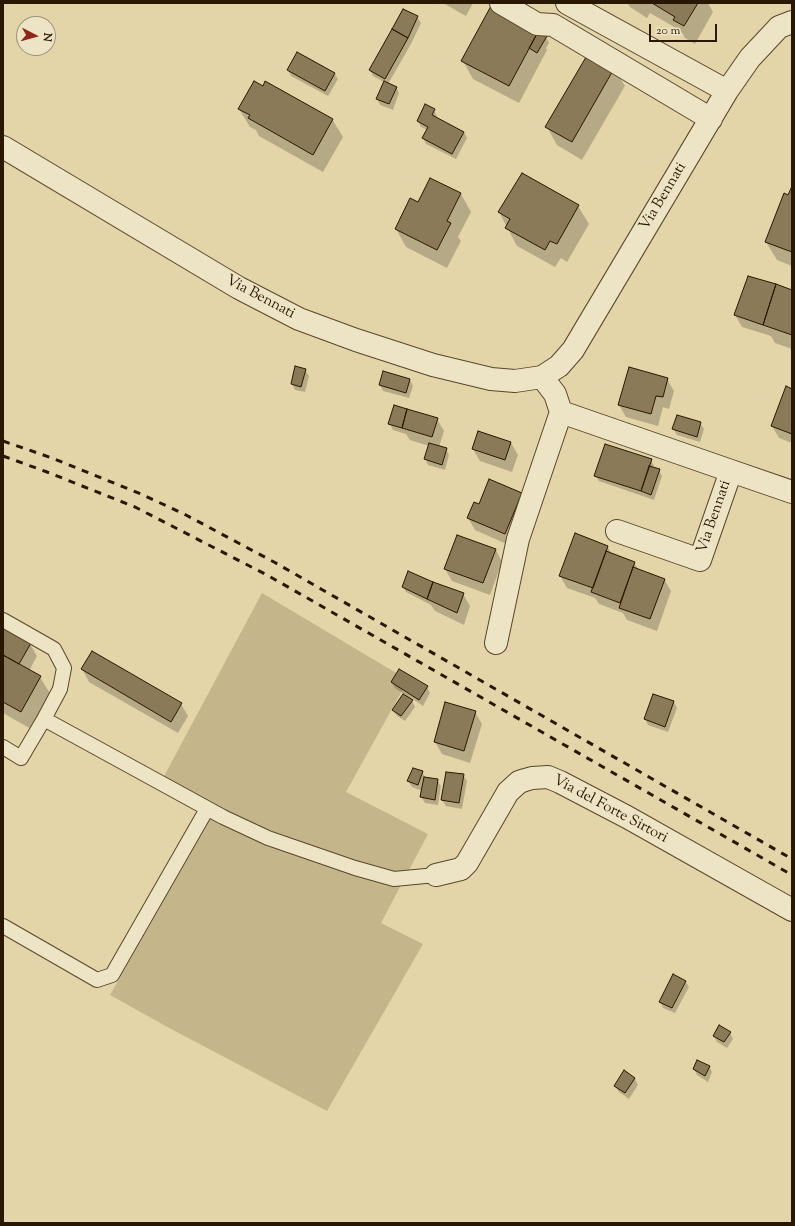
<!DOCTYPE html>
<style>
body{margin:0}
#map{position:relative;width:795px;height:1226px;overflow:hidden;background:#e4d5a8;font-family:"Sorts Mill Goudy",serif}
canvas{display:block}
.frame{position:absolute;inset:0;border:4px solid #291700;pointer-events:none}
.north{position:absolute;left:16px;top:16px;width:40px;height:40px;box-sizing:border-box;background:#ede4c6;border:1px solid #9f9277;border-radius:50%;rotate:96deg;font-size:11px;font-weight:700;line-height:16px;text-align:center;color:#291700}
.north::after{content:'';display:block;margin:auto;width:14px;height:18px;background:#8f2418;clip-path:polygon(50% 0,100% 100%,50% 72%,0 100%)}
.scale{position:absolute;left:649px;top:24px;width:68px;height:18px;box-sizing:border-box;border:2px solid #291700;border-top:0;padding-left:5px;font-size:12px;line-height:14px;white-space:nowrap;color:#291700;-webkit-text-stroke:3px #ede4c6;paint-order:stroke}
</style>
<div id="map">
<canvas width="795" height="1226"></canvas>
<div class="frame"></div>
<div class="north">N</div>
<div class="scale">20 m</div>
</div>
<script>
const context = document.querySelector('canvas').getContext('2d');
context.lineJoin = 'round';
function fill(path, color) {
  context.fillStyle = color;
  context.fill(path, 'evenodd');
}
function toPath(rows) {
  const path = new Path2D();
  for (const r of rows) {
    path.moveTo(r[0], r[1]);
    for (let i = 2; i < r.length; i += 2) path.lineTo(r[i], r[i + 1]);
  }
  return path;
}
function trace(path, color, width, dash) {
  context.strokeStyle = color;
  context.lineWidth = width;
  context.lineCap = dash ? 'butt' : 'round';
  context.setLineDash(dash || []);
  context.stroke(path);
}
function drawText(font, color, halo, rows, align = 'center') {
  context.font = font + ' "Sorts Mill Goudy",serif';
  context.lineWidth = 3.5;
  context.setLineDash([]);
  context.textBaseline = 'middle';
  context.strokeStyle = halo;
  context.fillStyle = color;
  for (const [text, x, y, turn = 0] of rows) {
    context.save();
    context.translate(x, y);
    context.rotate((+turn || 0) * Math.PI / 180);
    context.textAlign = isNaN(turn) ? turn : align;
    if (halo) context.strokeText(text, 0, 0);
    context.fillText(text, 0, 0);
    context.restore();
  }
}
const green = toPath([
 [262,593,408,680,346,792,428,834,381,923,423,944,327,1111,171,1029,110,995,216,809,162,780]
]);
const shadow = toPath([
 [443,3,473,3,466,16],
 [627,3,708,3,713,12,695,44,685,38,681,31,650,13,647,18,630,7],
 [417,17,421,23,411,44,388,84,396,87,399,93,393,110,380,105,377,99,384,82,373,76,370,70],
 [546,37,549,43,546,48,547,50,519,103,473,79,463,61],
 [614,68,625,86,582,160,557,145,547,127],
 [288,70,334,73,338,79,328,96,291,76],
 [239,109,332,119,343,137,323,172,259,136,256,130,250,127],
 [434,110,437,116,436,118,464,132,467,138,456,159,426,144,423,138,427,130,421,127,418,121],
 [792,189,792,266,777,260,766,242],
 [461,194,471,212,458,237,461,241,447,268,406,247,396,229,418,203],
 [578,206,589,224,567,262,561,258,555,267,517,246,499,212],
 [792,291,792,349,775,343,771,336,742,327,735,315],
 [305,370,309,376,305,392,295,390,292,384],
 [667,379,674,391,669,409,663,407,658,426,626,417,619,405],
 [410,380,413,386,409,398,383,391,380,385],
 [792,390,792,443,779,438,772,426],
 [437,419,444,431,439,447,446,449,449,455,445,470,428,465,425,459,429,446,410,440,406,434,393,430,390,424],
 [700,423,704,429,700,442,677,435,673,429],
 [511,443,518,455,512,472,480,461,473,449],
 [651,460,654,466,653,468,659,470,662,476,654,500,599,481,595,476],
 [521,494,528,506,511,546,475,530,468,518,479,505],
 [607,546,612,554,634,563,639,570,664,579,671,591,657,631,627,620,623,613,599,604,595,598,567,588,560,576],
 [496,550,502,562,490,595,452,581,445,569],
 [403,587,463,594,470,606,464,625,435,611,431,605,406,592],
 [3,628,30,644,37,656,29,671,40,677,51,695,31,729,3,713],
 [82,669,181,704,188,716,178,733,89,682],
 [400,671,427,687,430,693,423,706,410,697,415,707,405,721,397,716,393,710,404,694,395,688,392,683],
 [674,702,677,708,668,732,648,725,645,719],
 [475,712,482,724,470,763,442,754,435,742],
 [422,772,426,778,437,780,441,786,438,805,425,803,421,797,422,791,412,787,408,781],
 [463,775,467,781,462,809,446,806,442,800],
 [685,981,689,987,675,1013,663,1008,660,1002],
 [730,1033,733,1039,727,1048,717,1042,714,1036],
 [709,1066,712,1072,708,1082,697,1075,694,1069],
 [625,1072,635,1079,638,1085,629,1099,619,1092,615,1086]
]);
const building = toPath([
 [652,3,698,3,684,26,673,20,675,17,652,3],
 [491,6,538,32,509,86,461,61,491,6],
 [403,9,418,16,408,38,392,29,403,9],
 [392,29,408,38,385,79,369,70,392,29],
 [538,32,547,36,537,53,529,48,538,32],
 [297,52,335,73,325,91,287,70,297,52],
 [589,52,615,67,572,142,545,127,589,52],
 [254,81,263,86,265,81,333,119,313,155,248,118,250,115,238,109,254,81],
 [384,81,397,87,389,104,376,99,384,81],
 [425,104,435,109,432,115,464,132,452,154,422,138,428,127,417,121,425,104],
 [522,173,579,205,557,244,550,241,545,250,505,228,510,219,498,212,522,173],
 [430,178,461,193,447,221,451,223,437,250,395,229,410,198,418,202,430,178],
 [792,186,792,252,765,242,784,193,788,195,792,186],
 [748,276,776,284,763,325,734,315,748,276],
 [776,284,792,290,792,335,763,325,776,284],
 [295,366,306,369,301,387,291,384,295,366],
 [629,367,668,378,663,397,656,396,651,414,618,405,629,367],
 [383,371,410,379,406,393,379,385,383,371],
 [786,386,792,389,792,434,771,426,786,386],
 [394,405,407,409,402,428,388,424,394,405],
 [407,409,438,418,432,437,402,428,407,409],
 [677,415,701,422,697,437,672,429,677,415],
 [478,431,511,442,505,460,472,449,478,431],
 [429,443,447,448,442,465,424,459,429,443],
 [605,444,652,459,641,491,594,476,605,444],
 [649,466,660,469,651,495,641,491,649,466],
 [489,479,522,493,505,534,467,518,474,502,479,504,489,479],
 [575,533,608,546,593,588,559,576,575,533],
 [457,535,496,549,483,583,444,569,457,535],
 [606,551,635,562,620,603,591,592,606,551],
 [633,567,665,579,650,619,619,608,633,567],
 [408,571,433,582,427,599,402,587,408,571],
 [433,582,464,593,457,613,427,599,433,582],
 [3,627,31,643,19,664,3,655,3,627],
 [92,651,182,703,171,722,81,669,92,651],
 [3,655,41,676,21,712,3,702,3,655],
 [399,669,428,686,419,700,391,682,399,669],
 [403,694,413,700,401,716,392,710,403,694],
 [653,694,674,701,665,727,644,719,653,694],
 [445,702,476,711,464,751,434,742,445,702],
 [413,768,423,771,418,785,407,781,413,768],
 [446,772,464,774,459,803,441,800,446,772],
 [424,777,438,779,435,800,420,797,424,777],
 [673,974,686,981,672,1008,659,1002,673,974],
 [719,1025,731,1032,724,1042,713,1036,719,1025],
 [697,1060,710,1066,705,1076,693,1069,697,1060],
 [624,1070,635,1078,625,1093,614,1086,624,1070]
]);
const lane = toPath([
 [3,620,54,649,64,668,60,689,44,719],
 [3,747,21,758,44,719,223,817,268,838,355,868,394,879,436,875],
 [3,926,97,980,112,975,207,809]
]);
const street = toPath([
 [501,3,537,24,553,25,711,119],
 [567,3,727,91],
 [3,147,239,288,299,319,356,340,433,365,491,379,515,381,542,377,559,366,573,350,727,91,750,58,779,27,792,22],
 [542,377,555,394,561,412,731,471,700,560,617,531],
 [731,471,792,492],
 [496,643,518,539,561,412],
 [436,875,461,869,467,863,508,792,519,782,525,780,532,778,548,777,560,782,627,817,792,910]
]);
const rail = toPath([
 [3,441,52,458,141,494,186,515,274,562,792,859],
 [3,456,47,472,135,507,267,575,792,875]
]);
const streetNames = [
 ["Via Bennati",664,197,-59],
 ["Via Bennati",260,298,28],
 ["Via Bennati",715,517,-71],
 ["Via del Forte Sirtori",610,810,28]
];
fill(green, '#c4b58b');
fill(shadow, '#0003');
fill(building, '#8a7a57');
trace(building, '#291700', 1);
trace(lane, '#58462a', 16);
trace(street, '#58462a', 24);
trace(lane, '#ede4c6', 14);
trace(street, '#ede4c6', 22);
trace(rail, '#291700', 3, [7, 7]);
drawText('15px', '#291700', '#ede4c6', streetNames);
</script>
